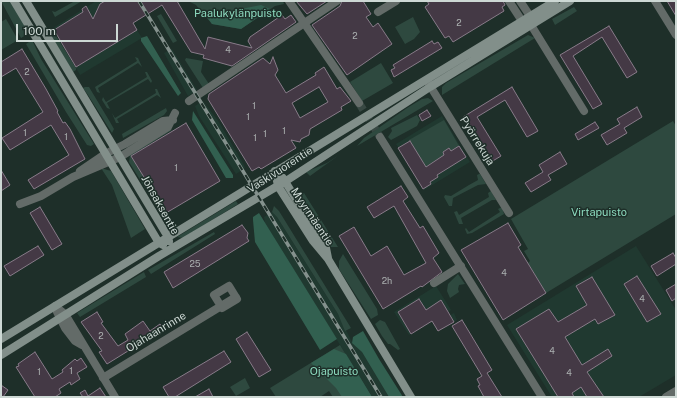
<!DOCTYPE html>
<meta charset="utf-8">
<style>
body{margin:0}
#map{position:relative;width:677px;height:398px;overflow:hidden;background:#1e2f29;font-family:"Public Sans",sans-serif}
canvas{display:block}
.frame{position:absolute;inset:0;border:2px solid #cdd8d4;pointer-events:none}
.scale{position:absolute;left:16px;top:24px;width:102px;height:18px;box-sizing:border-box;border:2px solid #cdd8d4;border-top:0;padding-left:5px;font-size:12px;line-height:14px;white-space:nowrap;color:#cdd8d4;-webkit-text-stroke:3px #1e2f29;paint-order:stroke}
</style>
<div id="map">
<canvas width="677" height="398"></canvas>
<div class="frame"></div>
<div class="scale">100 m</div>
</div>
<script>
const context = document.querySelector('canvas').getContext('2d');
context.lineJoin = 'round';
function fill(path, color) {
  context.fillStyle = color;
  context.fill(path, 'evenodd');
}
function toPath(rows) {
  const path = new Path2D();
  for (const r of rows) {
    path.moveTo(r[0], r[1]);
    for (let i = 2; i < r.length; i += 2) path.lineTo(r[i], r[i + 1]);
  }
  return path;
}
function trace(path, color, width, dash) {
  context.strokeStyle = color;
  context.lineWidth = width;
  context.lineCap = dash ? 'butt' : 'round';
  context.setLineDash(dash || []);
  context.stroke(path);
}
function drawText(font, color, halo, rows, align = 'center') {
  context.font = font + ' "Public Sans",sans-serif';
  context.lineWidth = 3;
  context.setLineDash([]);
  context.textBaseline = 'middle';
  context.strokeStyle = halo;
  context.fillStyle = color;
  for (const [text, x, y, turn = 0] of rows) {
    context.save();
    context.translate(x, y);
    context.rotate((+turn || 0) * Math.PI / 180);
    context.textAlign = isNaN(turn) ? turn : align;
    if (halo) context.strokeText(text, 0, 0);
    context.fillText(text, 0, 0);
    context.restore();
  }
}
const built = toPath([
 [96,1,119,1,142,38,80,75,53,28],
 [172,49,197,90,188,96,164,53],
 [203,101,219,122,244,165,245,168,236,174,199,116,195,106],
 [442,116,470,162,424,190,396,144],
 [272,212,277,217,338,314,352,342,362,352,389,397,372,397,265,223,264,217],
 [636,246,676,310,676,375,639,397,552,397,507,325],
 [436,286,451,310,448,312,450,315,454,313,457,320,438,331,432,321,409,335,394,312]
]);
const green = toPath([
 [1,1,10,1,29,33,21,38],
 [75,1,82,1,55,17,52,11,55,12],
 [188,1,283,1,284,4,275,6,241,29,212,24,196,5],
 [574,7,577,11,555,25,552,19],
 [161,14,177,41,173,43,157,16],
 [413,17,420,32,414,39,405,44,395,27],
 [6,19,18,40,1,50,1,22],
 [48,30,53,31,76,68,76,70,73,72],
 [528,35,535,38,442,95,442,87,446,83],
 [32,40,41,59,94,144,91,146,87,145,66,112,26,44],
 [135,57,138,58,142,67,138,63,98,88,100,93,97,92,95,87,137,61],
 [186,58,203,61,201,72,209,84,203,88,185,60],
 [381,63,393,83,362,101,350,82],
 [145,72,147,72,152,81,151,83,148,79,107,103,110,109,107,108,102,100,103,97,106,102,147,77],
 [85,87,89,87,110,122,114,129,112,133,88,95,83,88],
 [155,89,157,89,161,98,157,95,117,119,119,123,116,123,112,113,115,118,156,93],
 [428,98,433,101,357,146,364,138,407,108,422,99],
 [166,108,167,111,164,115,123,138,122,134],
 [417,115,420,120,417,126,391,140,388,137,392,131,391,128],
 [444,120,459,146,451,151,449,148,443,152,444,155,425,167,409,140],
 [673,121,676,126,676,214,546,293,528,263,530,261,524,251,528,249,511,219],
 [171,129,172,130,131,156,166,213,162,215,129,162,130,155],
 [339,155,310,176,306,172,327,163],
 [101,168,111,171,145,229,131,238,112,185],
 [479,174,480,174,486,184,478,185,453,198,452,206,449,206,444,197,445,195,451,196,469,185,478,180,477,175],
 [491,191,496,200,492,200,461,218,463,224,459,224,454,212,457,211,459,215,489,197,488,193],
 [304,193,338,247,331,247,299,195],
 [236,201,238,204,183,238,177,237],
 [274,206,279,211,351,328,345,331,338,314,277,217,272,212],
 [502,207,504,214,472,233,467,234,465,229,466,228,469,232,500,212,498,209],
 [214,232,215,234,151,274,148,270],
 [343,254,377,309,378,315,371,319,339,269,339,261],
 [144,272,146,277,80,317,77,313],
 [458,274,465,284,459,285,458,289,459,292,450,298,447,291,448,284],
 [380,320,385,322,400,349,398,350,390,344,388,344,382,336,375,324],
 [340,345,372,397,333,397,329,391,320,397,276,397,270,388],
 [245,378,250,388,236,396,230,387]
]);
const forest = toPath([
 [261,5,270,9,241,29,212,24,206,16],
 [147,36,181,93,178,96,141,41,141,38],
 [193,111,233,175,233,178,226,178,192,120],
 [259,213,337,339,320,350,255,242,253,220,253,217],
 [363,331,379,359,403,397,389,397,362,352,352,343,353,337],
 [334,349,346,354,372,397,342,397,336,388,311,363]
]);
const building = toPath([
 [105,1,177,1,205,49,208,37,252,48,248,41,250,37,282,15,285,19,291,15,296,22,232,66,203,58,204,55,191,52,162,5,133,23,137,30,76,67,54,30,83,12,82,9,86,6,93,19,100,4,105,1],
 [296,1,327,1,307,14,296,1],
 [342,1,363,1,371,14,366,17,373,27,378,23,392,44,347,75,312,25,340,6,342,1],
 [427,1,503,1,505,5,502,7,504,11,453,42,449,36,445,38,425,7,429,4,427,1],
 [667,1,676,1,676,16,667,1],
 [609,26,637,72,627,78,602,37,573,56,602,104,593,109,560,55,609,26],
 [432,41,434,44,438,42,442,48,394,77,391,70,395,68,393,65,432,41],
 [22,49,46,89,58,111,57,112,63,123,65,122,70,129,85,159,34,189,28,180,69,155,51,125,10,150,2,138,43,112,16,68,1,77,1,62,22,49],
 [273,57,278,70,275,75,286,93,316,75,315,73,324,67,337,89,340,87,351,101,341,107,342,110,310,129,309,135,301,139,300,142,291,140,296,148,261,169,259,167,252,171,208,99,209,94,263,58,270,64,273,57],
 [319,87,328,102,300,118,292,103,319,87],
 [512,87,538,131,527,137,505,100,477,117,501,156,491,162,463,117,512,87],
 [637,107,642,117,624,128,627,133,607,145,601,135,620,124,617,119,637,107],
 [427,110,431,116,422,121,419,115,427,110],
 [595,122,599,128,578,140,575,134,595,122],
 [186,123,220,181,166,213,131,156,186,123],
 [410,141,426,167,444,155,443,152,449,148,451,151,459,146,466,157,437,175,438,177,430,182,431,184,423,189,398,148,410,141],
 [560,152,567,164,548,175,551,180,531,192,525,183,543,172,539,165,560,152],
 [1,170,10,185,1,191,1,170],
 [401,186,408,197,403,201,420,228,423,226,439,253,433,258,442,272,422,287,421,286,383,309,339,236,354,227,371,256,387,246,404,275,426,263,394,206,374,218,367,207,401,186],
 [40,207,62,244,52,250,30,213,40,207],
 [508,223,521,245,518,247,546,293,503,320,461,250,508,223],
 [242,225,248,233,247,238,249,241,173,288,164,272,242,225],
 [38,246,44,255,10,276,4,266,38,246],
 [673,253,676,258,676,264,657,276,651,266,673,253],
 [637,276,661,314,647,322,624,284,637,276],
 [592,277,615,315,598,324,595,319,565,337,582,365,608,349,612,356,587,372,604,397,587,397,581,387,572,393,574,397,558,397,516,329,549,309,558,322,587,305,576,286,592,277],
 [676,284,676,298,672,301,666,290,676,284],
 [419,299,426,310,441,300,454,322,438,331,432,321,411,334,398,312,419,299],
 [97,312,103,322,101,323,118,346,128,340,125,334,143,321,150,331,160,324,164,331,159,335,157,333,107,364,99,352,102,351,81,322,97,312],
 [462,320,492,370,487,373,502,397,484,397,478,386,480,385,477,379,482,376,452,326,462,320],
 [247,332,271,370,259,377,236,339,247,332],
 [224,351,231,362,175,397,169,397,163,387,224,351],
 [35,352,52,379,63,372,62,370,75,359,77,361,81,358,87,367,77,373,80,379,71,385,70,382,59,389,61,393,55,397,35,397,16,367,19,366,18,364,35,352],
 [1,385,8,390,3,397,1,397,1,385],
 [100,388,106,397,83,397,80,393,85,390,88,396,100,388],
 [209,389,213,397,195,397,209,389]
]);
const streetTunnel = toPath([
 [359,103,380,137]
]);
const street = toPath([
 [289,1,359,103],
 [509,1,522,21,527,23],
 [520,1,530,16,531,25,584,111],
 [655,1,676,35],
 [378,12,396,1],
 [427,81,509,213],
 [189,101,337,1],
 [380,137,542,397],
 [80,171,105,154,125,144,163,121,173,120],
 [20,204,41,196,73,177,120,157,168,127,175,113],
 [434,283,461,266],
 [229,286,237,299,222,308,214,295,229,286],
 [55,306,65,314,115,397],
 [57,312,65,328,75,341,82,345],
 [103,378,236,297],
 [666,397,676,391]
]);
const secondary = toPath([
 [14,1,159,243,163,245],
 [26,1,168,237,169,241],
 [275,171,278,186,313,241,328,259,411,397],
 [283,178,326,248,328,258],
 [1,339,555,1],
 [1,355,159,256,286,181,430,87,570,1]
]);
const rail = toPath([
 [139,1,381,397]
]);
const numberNames = [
 ["2",459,23],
 ["2",355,36],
 ["4",228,50],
 ["2",27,72],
 ["1",254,106],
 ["1",248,117],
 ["1",284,131],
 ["1",25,133],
 ["1",265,134],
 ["1",66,137],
 ["1",255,138],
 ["1",176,168],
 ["25",195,264],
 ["4",504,273],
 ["2h",387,281],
 ["4",642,299],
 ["2",101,336],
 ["4",552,351],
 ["1",71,371],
 ["1",39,372],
 ["4",569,373]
];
const parkNames = [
 ["Paalukylänpuisto",238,14],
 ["Virtapuisto",599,213],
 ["Ojapuisto",334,372]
];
const streetNames = [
 ["Pyörrekuja",477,141,58],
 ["Vaskivuorentie",280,170,-33],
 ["Jönsaksentie",160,205,61],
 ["Myyrmäentie",312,217,56],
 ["Ojahaanrinne",156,332,-31]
];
fill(built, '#203930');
fill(green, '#2e493f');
fill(forest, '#326050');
fill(building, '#443945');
trace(building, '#887b89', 1);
trace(streetTunnel, '#384843', 8, [8, 4]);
trace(street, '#636b68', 8);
trace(secondary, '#828f8a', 8);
trace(rail, '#84918d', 3.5);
trace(rail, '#1e2f29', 2, [6]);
drawText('9px', '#abb0b0', null, numberNames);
drawText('11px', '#8cdabe', '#1e2f29', parkNames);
drawText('11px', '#cdd8d4', '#1e2f29', streetNames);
</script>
